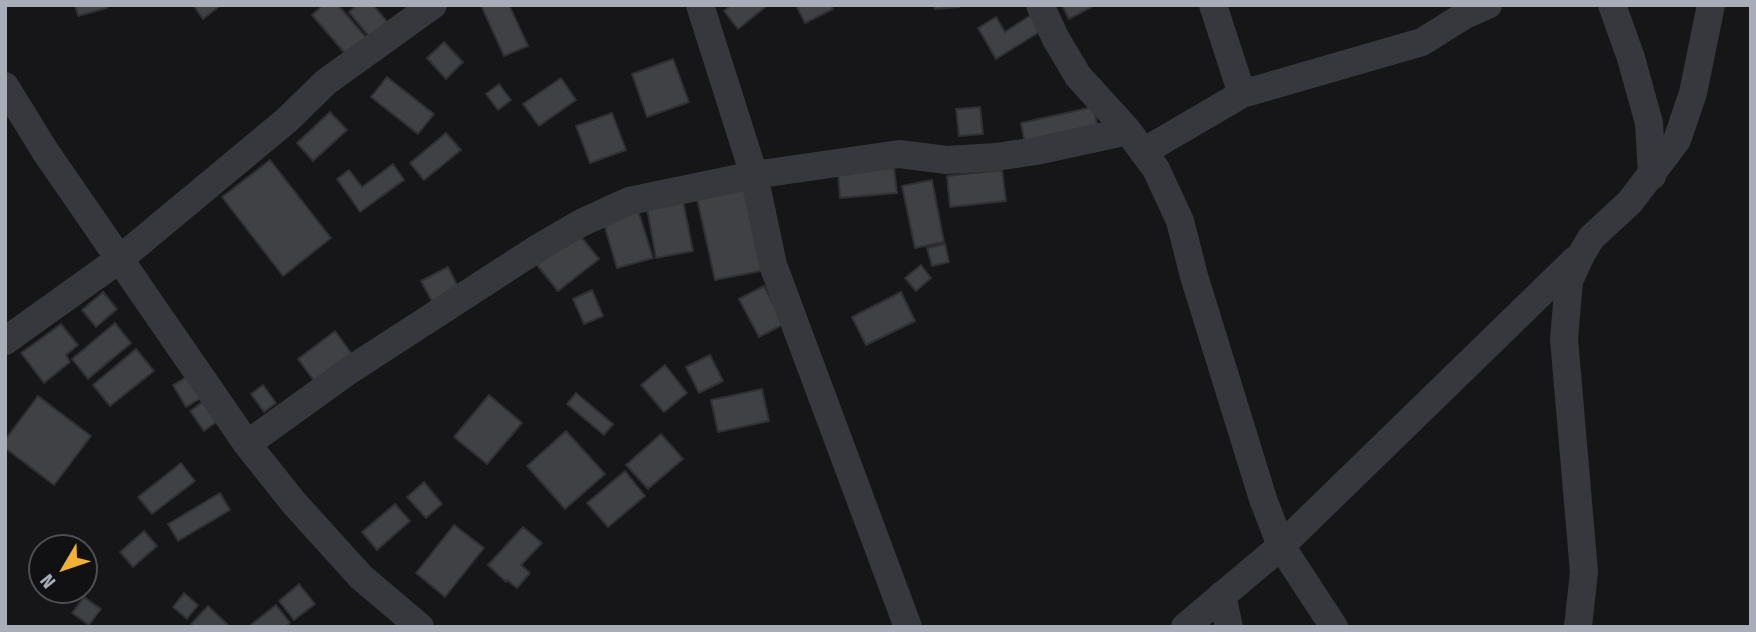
<!DOCTYPE html>
<style>
body{margin:0}
#map{position:relative;width:1756px;height:632px;overflow:hidden;background:#161618;font-family:"Fira Sans Condensed",sans-serif}
canvas{display:block}
.frame{position:absolute;inset:0;border:7px solid #a8adb8;pointer-events:none}
.north{position:absolute;left:28px;top:534px;width:70px;height:70px;box-sizing:border-box;background:#111113;border:2px solid #4d4f55;border-radius:50%;rotate:231deg;font-size:19px;font-weight:700;line-height:28px;text-align:center;color:#a8adb8}
.north::after{content:'';display:block;margin:auto;width:24px;height:32px;background:#f2b134;clip-path:polygon(50% 0,100% 100%,50% 72%,0 100%)}
</style>
<div id="map">
<canvas width="1756" height="632"></canvas>
<div class="frame"></div>
<div class="north">N</div>
</div>
<script>
const context = document.querySelector('canvas').getContext('2d');
context.lineJoin = 'round';
function fill(path, color) {
  context.fillStyle = color;
  context.fill(path, 'evenodd');
}
function toPath(rows) {
  const path = new Path2D();
  for (const r of rows) {
    path.moveTo(r[0], r[1]);
    for (let i = 2; i < r.length; i += 2) path.lineTo(r[i], r[i + 1]);
  }
  return path;
}
function trace(path, color, width, dash) {
  context.strokeStyle = color;
  context.lineWidth = width;
  context.lineCap = dash ? 'butt' : 'round';
  context.setLineDash(dash || []);
  context.stroke(path);
}
const building = toPath([
 [75,5,107,5,107,8,78,16,75,5],
 [193,5,221,5,203,19,193,5],
 [323,5,338,5,370,42,350,59,312,15,323,5],
 [357,5,373,5,394,30,376,45,349,12,357,5],
 [481,5,509,5,528,46,504,56,481,5],
 [731,5,768,5,738,29,724,11,731,5],
 [796,5,831,5,833,9,805,23,796,5],
 [934,5,959,5,959,7,935,9,934,5],
 [1062,5,1095,5,1069,19,1062,5],
 [1034,13,1044,29,996,59,978,28,996,17,1005,32,1034,13],
 [444,42,463,62,446,79,427,58,444,42],
 [673,59,689,102,647,117,632,74,673,59],
 [387,77,434,114,418,134,371,97,387,77],
 [561,78,576,100,539,126,523,104,561,78],
 [499,84,511,100,498,110,486,94,499,84],
 [980,107,983,134,959,136,956,109,980,107],
 [1093,107,1098,128,1025,144,1021,123,1093,107],
 [330,112,347,130,313,161,297,143,330,112],
 [612,113,626,150,590,163,576,126,612,113],
 [446,133,461,150,424,180,410,163,446,133],
 [270,160,331,238,283,276,222,197,270,160],
 [393,164,404,180,360,212,337,179,349,170,362,187,393,164],
 [894,168,897,193,840,198,838,173,894,168],
 [1002,170,1006,201,950,207,947,176,1002,170],
 [932,180,944,242,915,248,902,186,932,180],
 [747,188,765,270,715,280,697,198,747,188],
 [682,196,693,251,656,258,646,203,682,196],
 [638,210,653,258,617,268,603,221,638,210],
 [578,233,599,259,558,291,537,265,578,233],
 [945,244,949,262,932,266,927,248,945,244],
 [921,265,931,278,916,291,905,278,921,265],
 [448,267,460,291,434,305,421,281,448,267],
 [764,286,784,324,759,337,739,299,764,286],
 [592,290,603,316,584,324,573,299,592,290],
 [103,292,117,309,96,327,82,310,103,292],
 [901,292,915,321,866,345,852,317,901,292],
 [115,323,131,343,88,379,72,359,115,323],
 [61,324,78,345,66,355,70,362,44,383,21,353,61,324],
 [335,331,352,354,315,382,298,359,335,331],
 [136,349,154,371,110,406,93,385,136,349],
 [710,355,723,381,699,393,686,367,710,355],
 [665,365,687,393,664,412,641,385,665,365],
 [195,372,208,394,186,407,173,385,195,372],
 [263,385,276,403,264,412,251,394,263,385],
 [762,389,769,421,718,432,711,400,762,389],
 [576,393,613,424,604,435,567,404,576,393],
 [489,395,522,423,487,464,454,437,489,395],
 [38,396,91,436,54,485,5,448,5,440,38,396],
 [209,397,223,417,204,431,190,411,209,397],
 [566,431,605,474,565,509,527,466,566,431],
 [661,434,683,459,648,489,626,465,661,434],
 [181,463,195,481,152,514,138,497,181,463],
 [625,471,645,496,608,527,587,503,625,471],
 [424,482,442,504,426,518,407,497,424,482],
 [220,493,230,510,178,541,168,524,220,493],
 [395,504,410,521,377,550,362,532,395,504],
 [454,525,484,548,445,597,416,573,454,525],
 [523,527,542,543,521,565,530,573,517,588,507,580,506,582,488,565,523,527],
 [144,531,157,546,133,567,120,552,144,531],
 [299,584,315,604,294,620,279,601,299,584],
 [184,593,198,605,187,619,173,607,184,593],
 [84,597,101,609,89,625,72,613,84,597],
 [276,605,290,623,285,627,248,627,276,605],
 [208,606,230,627,194,627,191,624,208,606]
]);
const street = toPath([
 [700,5,754,175,773,265,908,627],
 [1040,5,1056,39,1078,76,1128,131,1156,169,1180,221,1194,276,1263,499,1281,546,1334,627],
 [1213,5,1242,94],
 [1612,5,1631,58,1649,123,1652,176],
 [5,86,45,151,247,444,294,503,361,577,420,627],
 [1143,152,1242,94,1422,42,1465,15,1488,5],
 [5,341,121,258,287,120,326,82,433,5],
 [247,444,350,370,538,248,581,223,629,201,754,175,899,154,947,160,996,157,1036,151,1128,131],
 [1222,595,1229,627],
 [1185,627,1281,546,1575,260],
 [1578,627,1584,572,1564,339,1569,281,1581,255,1591,238,1630,202,1677,140,1693,93,1711,5]
]);
fill(building, '#404145');
trace(building, '#303034', 2);
trace(street, '#37383d', 28);
</script>
